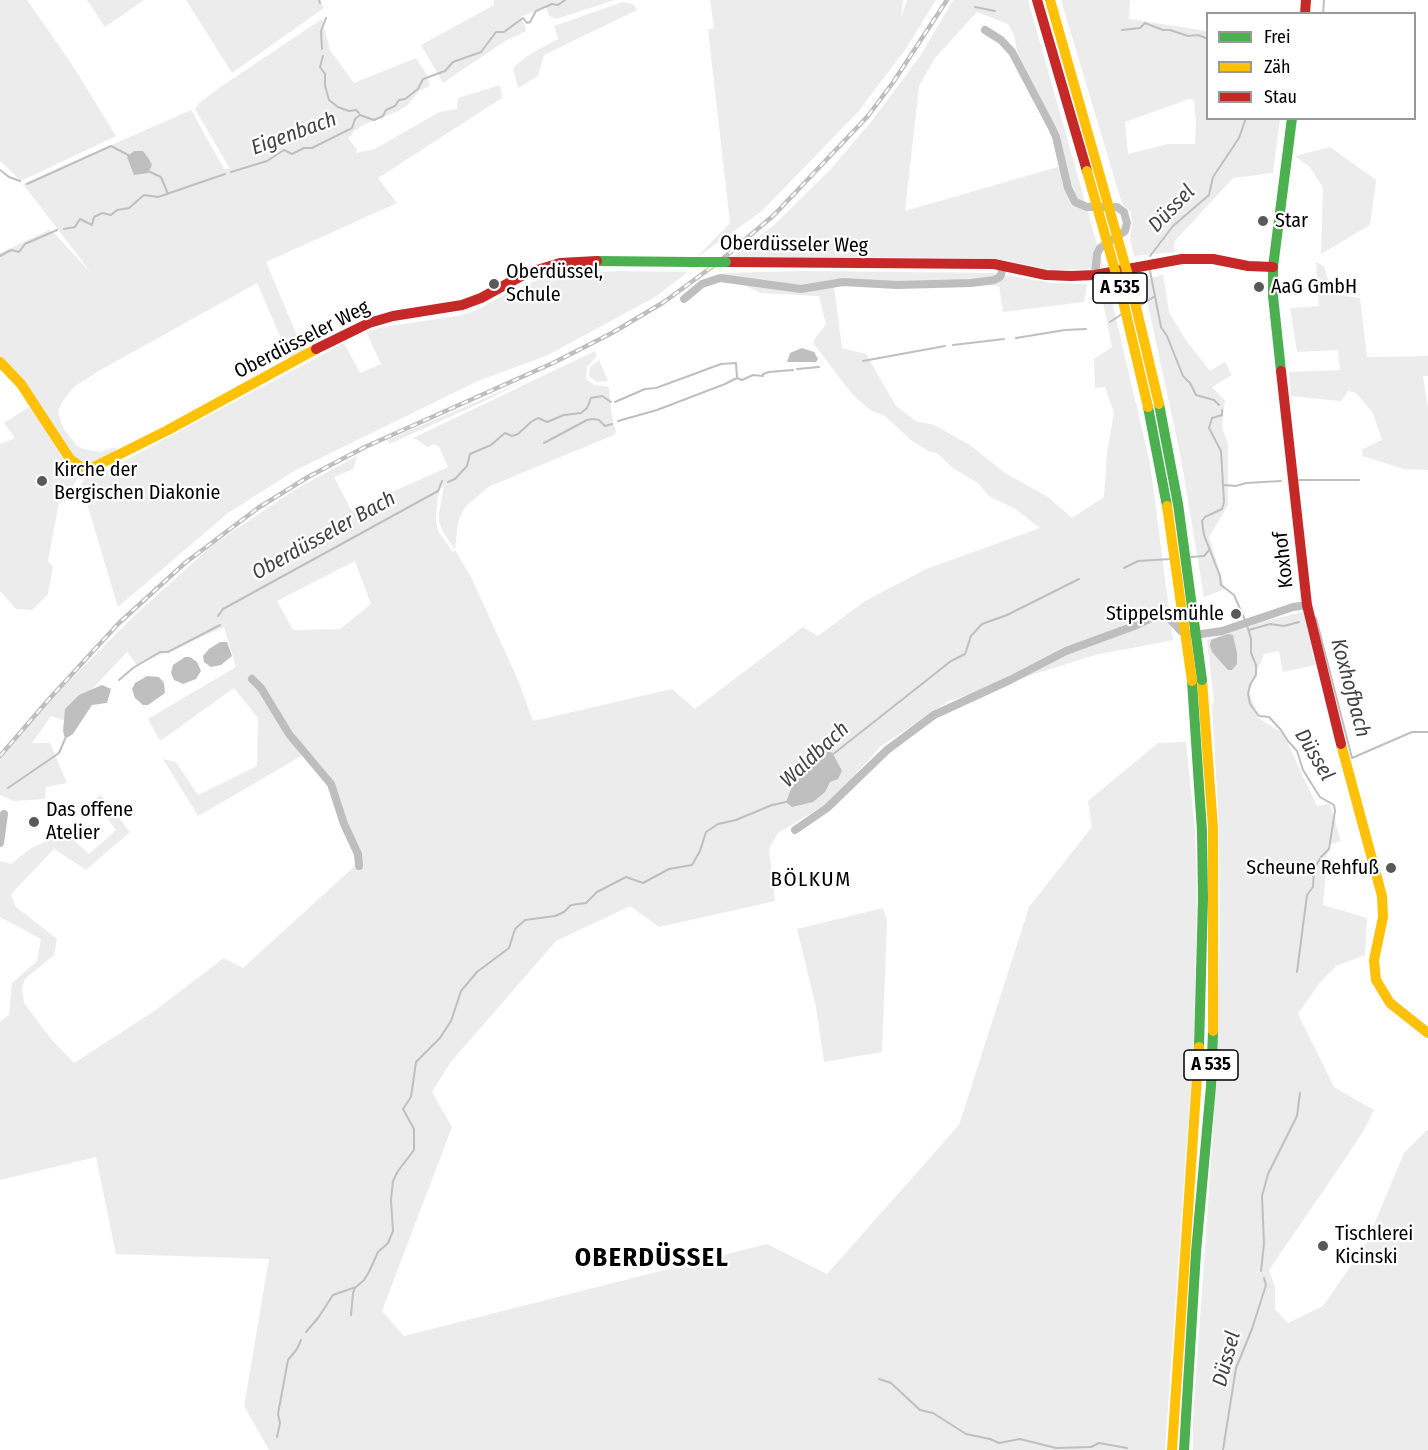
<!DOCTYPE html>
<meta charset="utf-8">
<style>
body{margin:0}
#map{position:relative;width:1428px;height:1450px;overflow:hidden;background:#fff;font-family:"Fira Sans Condensed",sans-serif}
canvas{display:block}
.legend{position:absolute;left:1206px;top:12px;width:210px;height:108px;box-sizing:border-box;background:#fff;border:2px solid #999;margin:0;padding:8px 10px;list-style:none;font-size:18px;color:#000}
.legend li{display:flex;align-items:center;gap:12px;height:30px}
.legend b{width:30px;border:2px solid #999}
</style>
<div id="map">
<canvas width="1428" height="1450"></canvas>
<ul class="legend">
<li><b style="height:8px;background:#4caf50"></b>Frei</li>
<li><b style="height:8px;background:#ffc107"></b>Zäh</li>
<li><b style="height:8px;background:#c62828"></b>Stau</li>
</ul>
</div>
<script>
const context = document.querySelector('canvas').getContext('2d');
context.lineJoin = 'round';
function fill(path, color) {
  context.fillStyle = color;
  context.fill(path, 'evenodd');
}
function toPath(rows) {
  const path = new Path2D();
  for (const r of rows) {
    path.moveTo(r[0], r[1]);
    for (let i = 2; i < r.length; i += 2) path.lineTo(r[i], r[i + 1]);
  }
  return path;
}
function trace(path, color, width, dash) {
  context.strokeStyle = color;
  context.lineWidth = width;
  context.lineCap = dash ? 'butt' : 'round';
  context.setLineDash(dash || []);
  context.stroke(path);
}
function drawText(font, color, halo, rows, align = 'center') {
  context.font = font + ' "Fira Sans Condensed",sans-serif';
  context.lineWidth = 4.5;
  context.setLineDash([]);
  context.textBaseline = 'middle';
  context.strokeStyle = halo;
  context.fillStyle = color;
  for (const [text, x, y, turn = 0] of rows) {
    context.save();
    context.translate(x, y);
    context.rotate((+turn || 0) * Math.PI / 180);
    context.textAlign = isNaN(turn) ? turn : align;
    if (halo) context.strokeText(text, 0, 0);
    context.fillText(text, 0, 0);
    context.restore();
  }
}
const green = toPath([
 [0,0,27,0,71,63,116,136,21,181,0,161],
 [87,0,144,0,105,27],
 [186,0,320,0,324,8,232,73],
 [494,0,615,0,556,19,549,16,546,7,520,17,525,25,526,31,505,41,443,83,421,45,494,5],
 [710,0,903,0,901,18,907,0,936,0,905,50,858,112,762,211,696,258,730,223,708,29,714,28],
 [953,0,1028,0,1104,269,1051,270,1004,260,974,258,732,257,774,225,829,171,871,122,921,55],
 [977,12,1008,24,1014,35,1018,56,1056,135,1072,203,1065,191,1061,166,905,211,919,86,935,58],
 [1061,0,1130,0,1129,19,1207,31,1208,118,1280,119,1273,173,1233,178,1174,242,1175,252,1134,256,1130,238,1132,224,1131,212,1122,204],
 [1189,99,1194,100,1196,121,1195,144,1168,144,1128,154,1125,122],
 [623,2,633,4,637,10,544,55,538,76,518,88,513,68,527,56,558,39,554,26],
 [322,19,330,50,354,83,416,58,427,75,430,86,419,91,407,106,396,112,363,125,353,132,351,136,348,138,357,149,356,153,375,149,439,112,457,109,458,98,500,85,502,98,378,178,397,203,266,262,304,352,290,359,257,283,97,372,74,387,62,402,58,412,63,428,77,446,84,449,101,452,115,447,117,450,90,465,77,461,0,359,0,253,49,230,56,235,92,274,23,184,191,110,224,169,230,169,195,109,198,104,222,86],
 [1330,147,1376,180,1370,225,1321,254,1323,188,1310,167,1295,156],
 [1316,262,1324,266,1332,294,1360,298,1367,357,1428,356,1428,376,1423,376,1428,408,1428,470,1404,469,1362,456,1363,449,1382,440,1373,413,1356,393,1348,391,1341,401,1291,396,1289,372,1340,370,1338,350,1297,352,1290,308,1319,306],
 [620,271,688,272,655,297,548,355,478,381,294,471,228,513,118,607,81,484,86,477,93,476,109,469,344,343,360,373,381,364,366,332,383,327,458,316,477,310,506,294,535,281,560,274],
 [807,271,995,273,1053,283,1087,284,1084,302,1003,312,999,286,833,279,842,348,866,354,896,406,916,421,934,425,970,445,1005,473,1048,497,1072,518,1104,497,1107,452,1114,413,1105,387,1095,388,1094,359,1112,347,1099,282,1107,280,1150,463,1173,640,1095,655,949,701,880,747,850,781,852,789,778,833,769,849,775,901,659,927,630,906,556,941,450,1063,432,1092,452,1127,382,1311,404,1336,767,1244,827,1274,959,1125,1029,907,1092,827,1088,801,1158,743,1186,742,1195,831,1197,898,1194,1038,1165,1450,269,1450,244,1406,269,1259,116,1254,96,1157,0,1180,0,1022,9,1015,12,983,37,961,41,939,0,917,0,861,11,864,33,847,66,833,89,854,116,830,93,800,101,795,130,832,86,870,54,849,11,894,15,906,57,939,54,955,25,979,22,988,24,1003,51,1039,74,1063,153,1012,224,958,243,968,358,863,332,791,303,755,198,816,163,759,176,762,198,795,257,766,258,718,234,688,160,741,148,719,236,667,224,627,137,665,127,652,63,720,51,716,32,743,50,743,67,783,46,787,45,799,14,801,0,795,0,760,54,696,132,618,211,546,296,489,357,456,353,469,334,477,350,508,357,514,385,495,448,467,439,447,434,444,428,447,416,439,411,439,595,351,597,356,587,367,586,379,594,385,609,387,612,416,616,432,614,435,490,486,466,506,459,519,457,531,455,550,472,579,518,680,533,721,672,689,695,709,803,627,818,636,865,601,926,569,1040,528,1014,508,990,497,978,483,954,469,937,453,928,451,911,440,885,416,870,410,853,395,813,343,816,337,826,325,819,296,760,293,721,273],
 [444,486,439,513,439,522,443,532,455,550,453,552,438,531,436,521,437,501,440,490],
 [355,561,371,604,340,629,293,630,277,601],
 [1163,274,1169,312,1185,339,1210,371,1225,362,1232,375,1212,387,1225,401,1222,427,1228,444,1228,505,1209,537,1225,589,1204,597,1181,459,1143,281],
 [599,360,608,381,597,382,589,376,590,367],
 [525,381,483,402,389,444,387,440],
 [29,407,33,408,65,463,73,468,77,479,70,492,59,502,48,561,53,567,48,594,32,610,16,609,0,591,0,444,15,438,4,423],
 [1304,612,1315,665,1283,672,1279,651,1264,654,1249,691,1258,718,1283,733,1317,806,1330,804,1341,841,1328,845,1323,905,1367,918,1365,955,1336,966,1318,985,1298,1014,1334,1087,1374,1110,1364,1130,1345,1159,1269,1270,1275,1287,1275,1309,1288,1323,1323,1306,1366,1244,1404,1153,1427,1130,1428,1131,1428,1450,1193,1450,1193,1418,1213,1133,1220,938,1219,826,1212,705,1214,702,1207,640,1251,624],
 [883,908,887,920,882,1052,824,1062,816,1007,797,929]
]);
const water = toPath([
 [134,151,143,151,149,159,152,165,148,173,134,175,127,157],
 [802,348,814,352,818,359,816,362,787,362,790,353],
 [1228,634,1233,635,1237,653,1237,664,1232,670,1228,670,1212,652,1210,645,1211,640],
 [220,642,227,642,232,656,221,665,211,667,204,662,203,656,209,649],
 [185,657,190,657,197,662,201,671,196,679,183,684,174,680,171,673,173,665],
 [147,676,159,677,164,683,165,693,148,705,143,705,135,698,132,689,135,683],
 [102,685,111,689,107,703,92,705,73,734,65,739,63,731,65,709,79,695],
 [822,744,833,754,842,771,838,779,830,782,825,792,813,802,792,807,786,802,793,784,798,780,804,765]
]);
const stream = toPath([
 [319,0,320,3],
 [975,7,995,11],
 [1323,14,1324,0],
 [1122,30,1140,28,1145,23,1163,30,1170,30,1188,36,1198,35,1208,39],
 [322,49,321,31,326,18],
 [323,56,320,67,325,74,325,86,329,100,338,107,349,111,356,110,359,113],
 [0,170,9,177,20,181],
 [148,171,161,177,168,194],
 [231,172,267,161,284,150,292,154,304,148,312,148,352,128,355,119,360,115,374,120,383,116,386,110,395,106,399,100,405,99,418,89,423,79,445,71,453,62,481,52,496,32,504,32,523,18,527,23,530,22,536,11,552,4,558,5,565,0],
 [27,184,111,146,130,156],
 [64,229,75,227,80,219,92,225,94,217,102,213,111,215,117,210,129,208,144,195,158,197,225,174],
 [0,256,11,250,19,252,25,244,57,230],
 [1150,256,1173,226,1209,195,1213,177,1239,138,1246,118],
 [1150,271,1161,327,1167,336,1183,376,1190,383,1196,395,1214,400,1219,405],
 [1141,305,1155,296],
 [1110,322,1122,314],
 [1016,338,1065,330,1086,329],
 [953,345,1004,339],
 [863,361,945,346],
 [797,369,819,367],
 [615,402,645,389,656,388,721,364,736,363,737,378],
 [1222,410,1222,415,1212,418,1209,428,1221,451,1224,502,1222,509,1205,517,1202,521,1204,535,1220,576,1221,585,1234,595,1245,620],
 [618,421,657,410,725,384,737,378,742,380,753,375,763,376,763,374,769,372,793,370],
 [544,443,587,420,593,419,599,420,605,426,612,424],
 [1298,480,1359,480],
 [448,482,455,479,467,466,470,454,491,445,505,433,512,436,518,434,531,422,538,418,547,422,564,415,581,413,587,408,591,398,602,396,611,402],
 [1224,485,1236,486,1246,483,1281,481],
 [1191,557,1204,556,1210,549],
 [1124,568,1138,561,1171,559],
 [218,616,223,609,438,491,442,481],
 [1316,618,1352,758,1412,732,1428,732],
 [1247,625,1251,639,1251,653,1256,665,1256,675,1250,685,1248,694,1250,704,1259,716,1269,717,1281,730,1288,741,1297,751,1303,770,1316,791,1320,797,1334,805,1335,811,1329,849,1321,857,1314,869,1313,887,1307,895,1297,972],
 [1249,630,1270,624,1284,626,1299,622],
 [119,680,133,668,160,652,168,652,220,625],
 [832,755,951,661,965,654,971,636,982,624,1007,615,1079,579],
 [8,788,59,753,65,739],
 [1261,1271,1264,1244,1262,1196,1268,1174,1297,1116,1300,1093],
 [351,1315,353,1293,355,1288],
 [306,1332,318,1318,333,1295,356,1287,364,1280,369,1272,378,1252,388,1243,393,1231,391,1200,393,1181,398,1171,414,1150,414,1129,403,1109,411,1097,416,1062,440,1038,451,1021,461,991,477,972,509,948,515,929,525,920,555,916,564,912,571,905,586,903,597,892,626,877,643,883,669,869,692,865,700,851,706,832,718,824,736,820,772,805,786,802],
 [879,1379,891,1383,920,1410,933,1413,966,1434,990,1439,999,1443,1020,1439,1056,1448,1091,1447,1099,1443,1127,1448],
 [277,1437,280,1423,278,1414,288,1360,297,1349,301,1340],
 [1223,1450,1236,1368,1252,1329,1266,1285,1264,1278]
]);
const street = toPath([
 [985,30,1001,40,1012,52,1052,128,1056,137,1068,188,1075,202,1087,207,1117,207,1124,212,1127,223,1125,231,1100,248,1097,254,1095,275],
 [684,299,702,284,720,278,801,289,843,282,897,285,971,283,994,280,1000,277,1004,265],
 [252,679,261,688,289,734,331,784,344,824,358,854,359,866],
 [795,830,827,808,887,750,934,715,1010,680,1066,651,1137,625,1160,614,1167,616,1181,631,1190,634,1201,634,1222,631,1293,607,1307,605],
 [0,843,4,814]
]);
const fast = toPath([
 [597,261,693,262],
 [1281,371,1273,296,1273,267,1292,118],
 [1159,404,1178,504],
 [1148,407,1167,506],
 [1192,681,1202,831,1203,899,1199,1047],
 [1184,1450,1196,1252,1211,1086,1213,1031]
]);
const slow = toPath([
 [1050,0,1098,169],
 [0,362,21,384,70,459,81,467,92,468,168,430,316,349],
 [1202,680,1213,828,1213,1031],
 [1341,744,1382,896,1383,917,1374,960,1376,980,1390,1003,1428,1033],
 [1172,1450,1199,1047]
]);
const jam = toPath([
 [1037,0,1087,171],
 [1305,14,1306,0],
 [726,262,994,264,1046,275,1071,276,1095,275,1182,259,1213,259,1248,266,1273,267],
 [316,349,369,323,393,316,462,305,481,298,527,273,560,263,597,261],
 [1281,371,1307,605,1341,744]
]);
const rail = toPath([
 [0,756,50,698,119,623,185,563,258,508,308,477,365,447,553,363,612,333,664,302,720,261,774,215,868,116,894,81,947,0]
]);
const fastBridge = toPath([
 [693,262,726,262],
 [1178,504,1202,680]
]);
const slowBridge = toPath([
 [1098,169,1131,286,1159,404],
 [1087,171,1120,288,1148,407],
 [1167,506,1192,681]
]);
const markers = [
 [1263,221,6,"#595959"],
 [494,284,6,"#595959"],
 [1259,287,6,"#595959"],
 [42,481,6,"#595959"],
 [1236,614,6,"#595959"],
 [34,822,6,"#595959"],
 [1391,868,6,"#595959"],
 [1323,1246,6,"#595959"]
];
const shields = [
 [1120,288,54],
 [1211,1065,54]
];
const shieldNames = [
 ["A 535",1120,288],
 ["A 535",1211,1065]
];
const poiNames = [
 ["Star",1275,221],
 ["Oberdüssel,",506,272],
 ["Schule",506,295],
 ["AaG GmbH",1271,287],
 ["Kirche der",54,470],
 ["Bergischen Diakonie",54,493],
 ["Stippelsmühle",1224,614,"right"],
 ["Das offene",46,810],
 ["Atelier",46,833],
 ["Scheune Rehfuß",1379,868,"right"],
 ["Tischlerei",1335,1234],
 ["Kicinski",1335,1257]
];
const streetNames = [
 ["Oberdüsseler Weg",794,245,1],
 ["Oberdüsseler Weg",302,340,-27],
 ["Koxhof",1284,560,-96]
];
const waterNames = [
 ["Eigenbach",294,134,-20],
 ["Düssel",1172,209,-46],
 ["Oberdüsseler Bach",324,536,-29],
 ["Koxhofbach",1350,688,75],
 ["Waldbach",815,755,-43],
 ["Düssel",1314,755,59],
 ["Düssel",1227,1359,-75]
];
const neighbourhoodNames = [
 ["BÖLKUM",811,880]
];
const districtNames = [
 ["OBERDÜSSEL",652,1259]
];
fill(green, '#ececec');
fill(water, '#bfbfbf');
trace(stream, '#bfbfbf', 2);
trace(street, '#bebebe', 8);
trace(fast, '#4caf50', 10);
trace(slow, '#ffc107', 10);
trace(jam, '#c62828', 10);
trace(rail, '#bebebe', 4.5);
trace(rail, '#fff', 2, [7]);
trace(fastBridge, '#4caf50', 10);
trace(slowBridge, '#ffc107', 10);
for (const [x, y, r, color] of markers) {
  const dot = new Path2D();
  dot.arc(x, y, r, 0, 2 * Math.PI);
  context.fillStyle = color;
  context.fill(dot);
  trace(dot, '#fff', 2);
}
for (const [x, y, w] of shields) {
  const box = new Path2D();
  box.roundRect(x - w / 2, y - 15, w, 30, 4.5);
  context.fillStyle = '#fff';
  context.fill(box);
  trace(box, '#000', 1.5);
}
drawText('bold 18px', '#000', null, shieldNames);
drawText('20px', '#000', '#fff', poiNames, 'left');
drawText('20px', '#000', '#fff', streetNames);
drawText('italic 21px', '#444', '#fff', waterNames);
context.letterSpacing = '1.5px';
drawText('21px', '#000', '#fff', neighbourhoodNames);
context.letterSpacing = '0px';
context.letterSpacing = '1.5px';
drawText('bold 26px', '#000', '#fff', districtNames);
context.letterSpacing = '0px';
</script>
